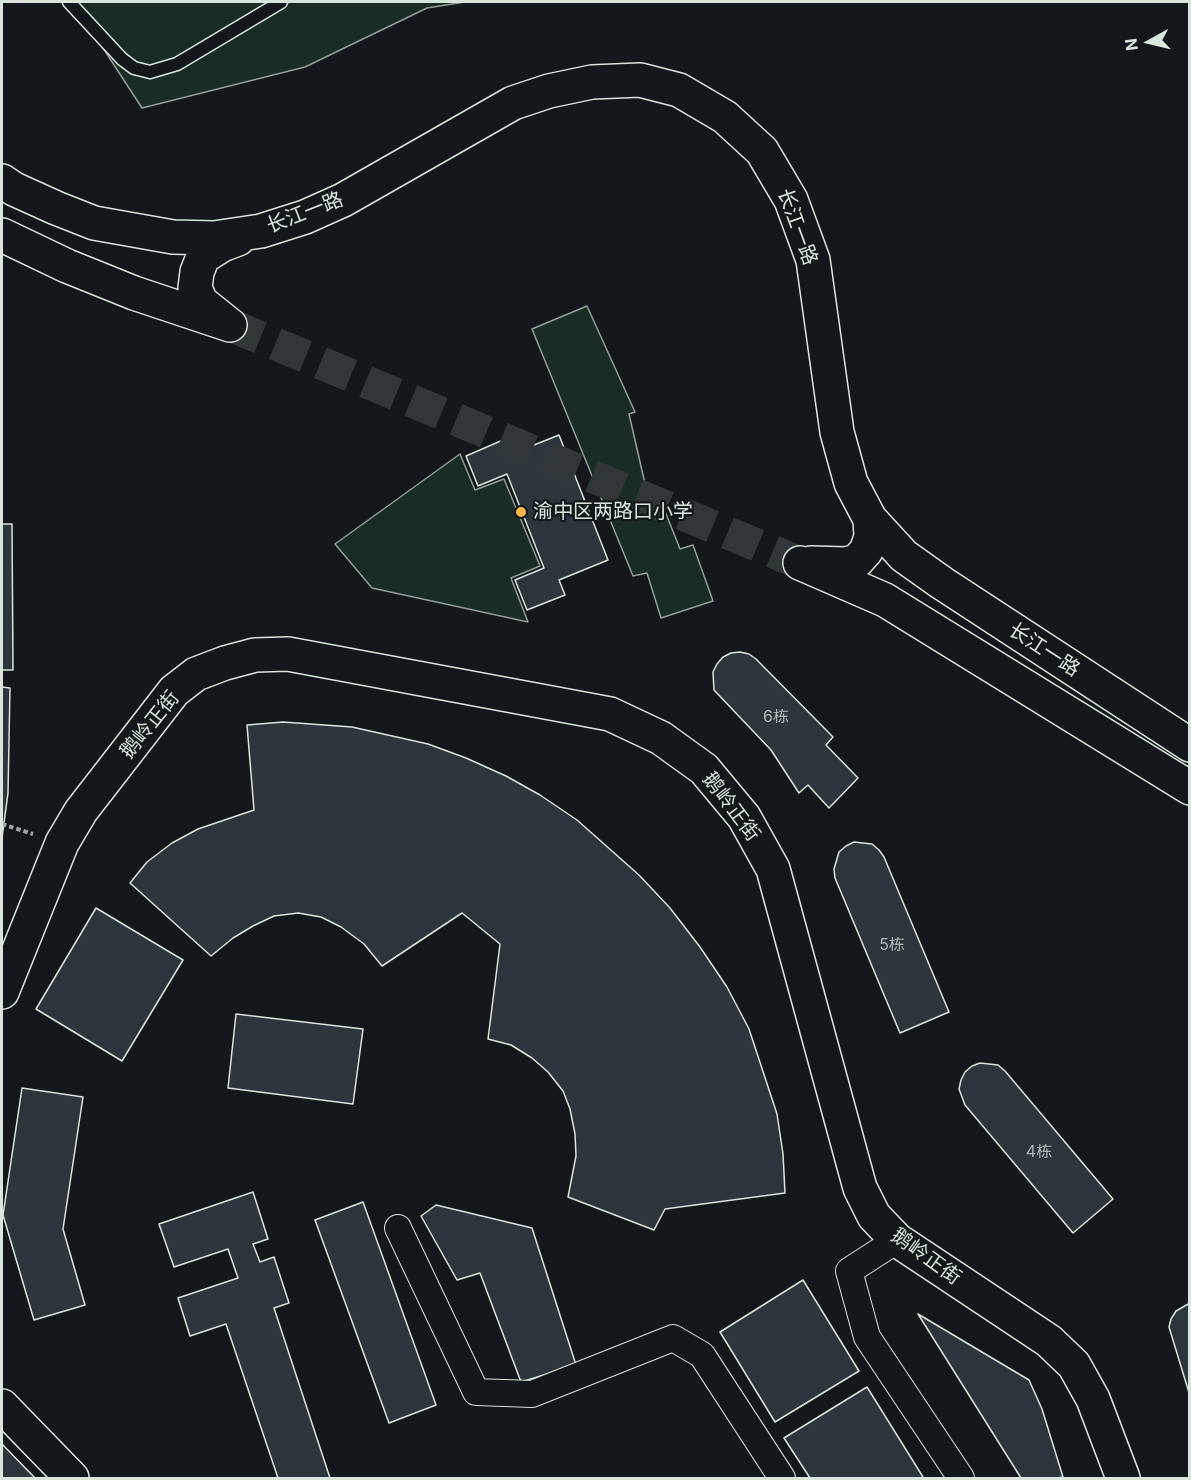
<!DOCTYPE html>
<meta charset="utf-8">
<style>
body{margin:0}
#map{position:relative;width:1191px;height:1480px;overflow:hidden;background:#14181c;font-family:Inter,sans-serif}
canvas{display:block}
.frame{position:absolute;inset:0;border:3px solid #d8e6dc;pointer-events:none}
.north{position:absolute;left:1119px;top:12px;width:60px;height:60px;-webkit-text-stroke:4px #14181c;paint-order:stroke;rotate:262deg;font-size:16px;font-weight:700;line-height:24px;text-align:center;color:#d8e6dc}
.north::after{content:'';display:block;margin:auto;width:21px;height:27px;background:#d8e6dc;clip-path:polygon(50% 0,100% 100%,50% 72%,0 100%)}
</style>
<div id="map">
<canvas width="1191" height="1480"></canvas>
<div class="frame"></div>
<div class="north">N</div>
</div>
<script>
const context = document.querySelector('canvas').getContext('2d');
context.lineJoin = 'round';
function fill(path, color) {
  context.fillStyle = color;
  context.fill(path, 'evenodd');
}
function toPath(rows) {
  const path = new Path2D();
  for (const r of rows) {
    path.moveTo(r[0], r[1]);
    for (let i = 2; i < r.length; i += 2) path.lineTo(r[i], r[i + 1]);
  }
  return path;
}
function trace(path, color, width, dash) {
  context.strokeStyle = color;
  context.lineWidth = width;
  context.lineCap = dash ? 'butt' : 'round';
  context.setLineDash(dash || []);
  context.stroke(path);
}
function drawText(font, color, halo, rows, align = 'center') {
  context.font = font + ' Inter,"Noto Sans SC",sans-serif';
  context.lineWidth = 4.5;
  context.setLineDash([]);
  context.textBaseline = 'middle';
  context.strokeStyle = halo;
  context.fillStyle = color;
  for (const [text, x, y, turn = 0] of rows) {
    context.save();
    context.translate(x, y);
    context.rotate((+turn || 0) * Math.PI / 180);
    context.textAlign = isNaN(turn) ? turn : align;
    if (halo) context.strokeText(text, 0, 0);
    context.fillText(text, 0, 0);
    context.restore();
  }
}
const green = toPath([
 [73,2,465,2,427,8,305,67,142,108,73,2],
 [587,306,635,412,629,414,646,488,655,486,680,549,693,545,713,601,661,618,647,573,633,576,532,329,587,306],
 [460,454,475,490,504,479,540,566,511,578,528,622,372,588,335,544,460,454]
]);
const building = toPath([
 [559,435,608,560,559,580,565,595,527,610,515,580,544,568,507,474,478,486,466,456,503,440,509,455,559,435],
 [2,524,12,524,13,670,2,670,2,524],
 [740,652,749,654,756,659,833,737,826,745,858,778,829,808,808,785,799,793,771,750,714,690,713,672,717,664,723,657,731,653,740,652],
 [2,687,10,688,8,793,2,838,2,687],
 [283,722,352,727,428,744,466,758,506,776,540,795,577,820,639,875,670,908,700,947,727,987,749,1029,777,1114,783,1154,785,1193,665,1209,654,1230,568,1197,576,1156,575,1134,570,1109,563,1091,548,1072,532,1058,511,1045,488,1039,500,944,462,913,382,966,364,944,341,927,321,917,298,913,274,916,253,926,233,938,211,956,130,883,147,862,172,843,198,829,254,810,247,725,283,722],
 [854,842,872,844,879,850,884,857,949,1012,900,1033,835,878,834,869,839,852,846,846,854,842],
 [96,908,183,960,122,1061,36,1009,96,908],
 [236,1014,363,1029,353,1104,228,1088,236,1014],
 [980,1063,998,1065,1005,1071,1113,1199,1073,1233,965,1105,959,1089,961,1080,965,1072,972,1066,980,1063],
 [22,1088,83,1097,63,1229,85,1305,34,1320,3,1215,22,1088],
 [253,1192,268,1239,253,1244,260,1262,274,1257,289,1303,274,1308,330,1478,278,1478,226,1324,190,1336,178,1298,238,1278,228,1249,174,1267,159,1224,253,1192],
 [363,1202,436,1405,389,1423,315,1220,363,1202],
 [436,1205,532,1228,576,1365,521,1382,480,1273,457,1280,421,1216,436,1205],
 [803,1280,859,1371,775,1422,720,1332,803,1280],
 [1190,1303,1190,1396,1169,1327,1171,1319,1176,1311,1190,1303],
 [918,1314,1029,1380,1042,1409,1063,1477,1057,1478,1021,1478,918,1314],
 [867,1387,923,1477,921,1478,810,1478,784,1438,867,1387],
 [2,1444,35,1478,2,1478,2,1444]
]);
const primaryTunnel = toPath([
 [230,325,800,563]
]);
const path = toPath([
 [2,824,33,834]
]);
const lane = toPath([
 [69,2,122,59,134,68,150,72,177,64,281,2]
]);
const street = toPath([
 [398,1228,476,1392,532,1394,673,1338,702,1355,782,1478],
 [897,1240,849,1271,867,1337,961,1478]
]);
const secondary = toPath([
 [2,992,62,843,81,811,174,691,196,674,225,663,255,655,288,654,610,714,661,738,704,769,744,817,773,869,860,1188,874,1216,897,1240,1049,1341,1074,1365,1093,1399,1123,1478],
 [2,1406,72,1478]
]);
const primary = toPath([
 [2,181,14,189,56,208,94,223,173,237,214,238,261,231,305,217,343,200,513,103,549,91,592,82,640,80,679,90,725,117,762,151,791,200,813,260,837,432,851,483,870,519,904,556,942,583,1190,745],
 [2,235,67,266,134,293,230,325],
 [226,322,201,302,195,288,197,272,203,257,222,245,238,239],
 [800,563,885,600,1190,788],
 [811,563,846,564,857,561,866,551,871,537,870,519]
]);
const markers = [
 [521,512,6,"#ffb74d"]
];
const numberNames = [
 ["6栋",776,717],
 ["5栋",892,945],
 ["4栋",1039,1152]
];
const streetNames = [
 ["长江一路",305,213,-21],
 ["长江一路",797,227,70],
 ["长江一路",1044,650,33],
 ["鹅岭正街",150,725,-51],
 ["鹅岭正街",731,807,53],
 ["鹅岭正街",926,1257,36]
];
const poiNames = [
 ["渝中区两路口小学",533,512]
];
fill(green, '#1a2d24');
trace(green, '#939e99', 1.5);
fill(building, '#2c363c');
trace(building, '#d8e6dc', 1.5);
trace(primaryTunnel, '#313739', 33, [33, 16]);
trace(lane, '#d8e6dc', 15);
trace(street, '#d8e6dc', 28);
trace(secondary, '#d8e6dc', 36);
trace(primary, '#d8e6dc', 36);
trace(path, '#9da8a2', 4, [4.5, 3]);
trace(lane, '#14181c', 12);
trace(street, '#14181c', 26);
trace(secondary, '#14181c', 33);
trace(primary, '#14181c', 33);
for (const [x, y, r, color] of markers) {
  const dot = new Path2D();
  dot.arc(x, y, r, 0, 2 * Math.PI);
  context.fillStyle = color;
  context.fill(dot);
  trace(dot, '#14181c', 2);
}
drawText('16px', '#adbab4', null, numberNames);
drawText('20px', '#d8e6dc', '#14181c', streetNames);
drawText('20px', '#d8e6dc', '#14181c', poiNames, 'left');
</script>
